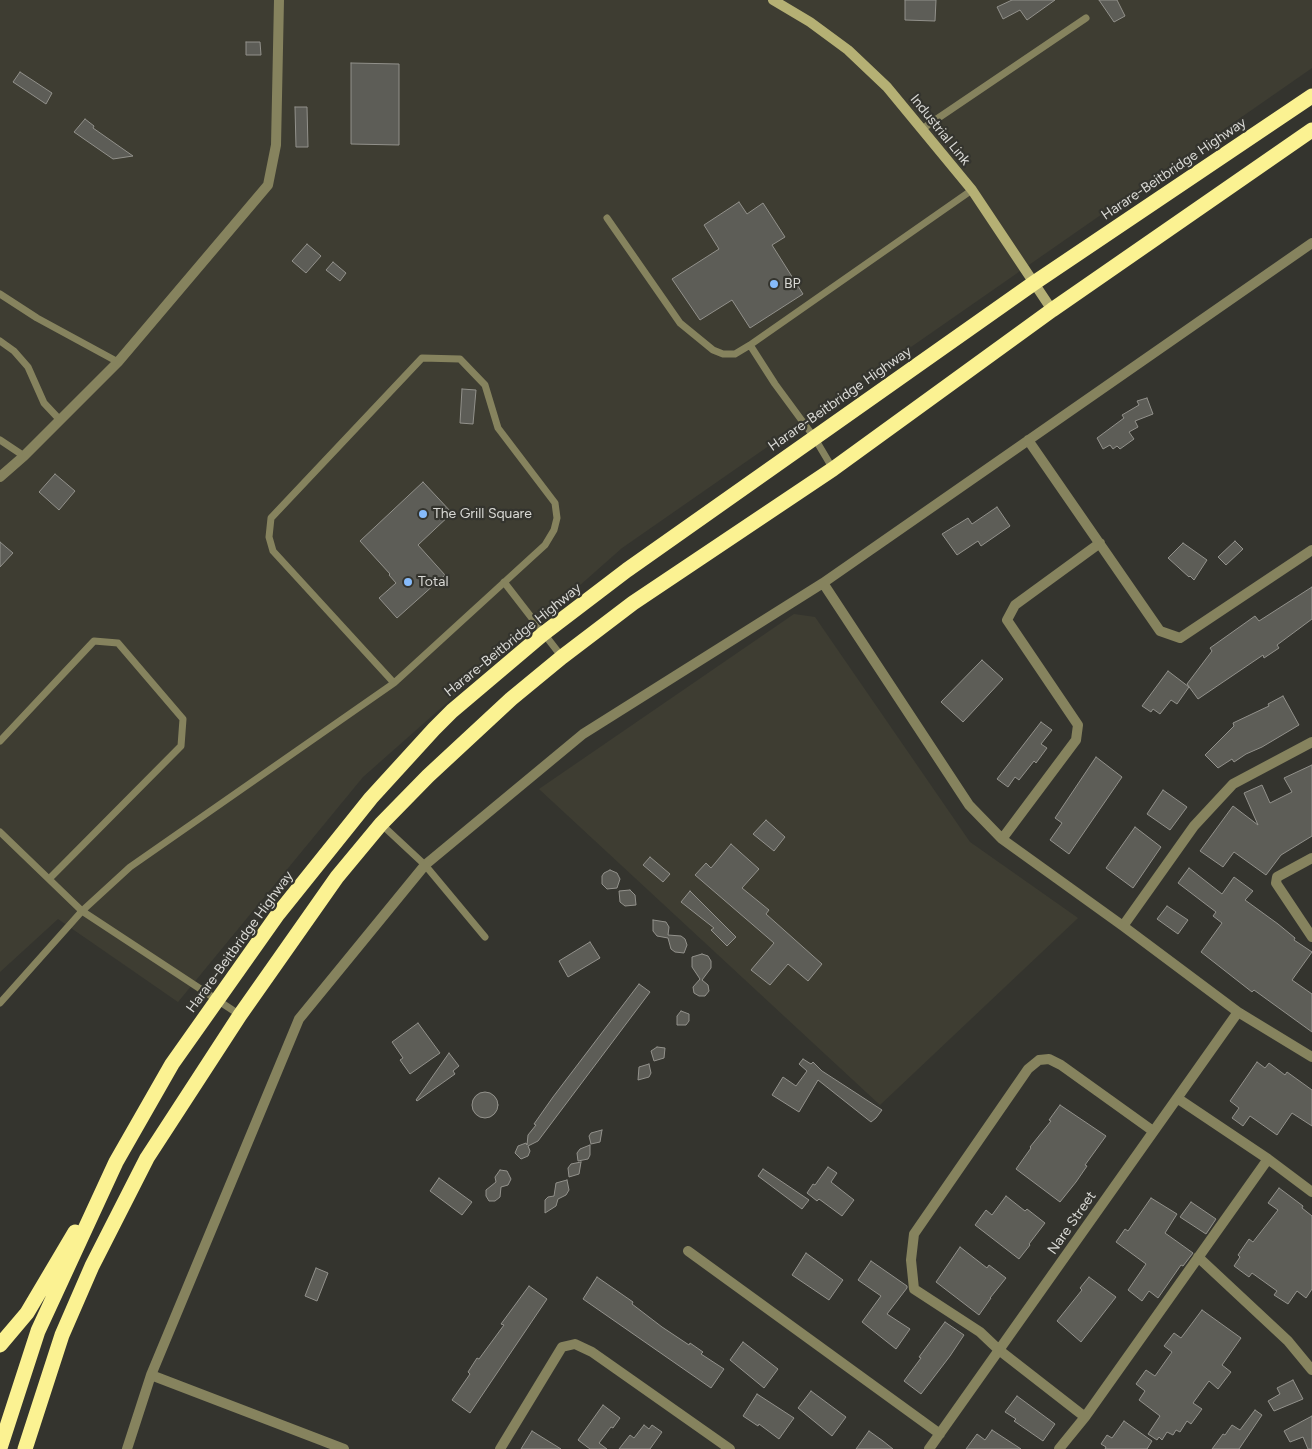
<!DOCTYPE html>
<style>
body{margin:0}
canvas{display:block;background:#34342e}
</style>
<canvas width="1312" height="1449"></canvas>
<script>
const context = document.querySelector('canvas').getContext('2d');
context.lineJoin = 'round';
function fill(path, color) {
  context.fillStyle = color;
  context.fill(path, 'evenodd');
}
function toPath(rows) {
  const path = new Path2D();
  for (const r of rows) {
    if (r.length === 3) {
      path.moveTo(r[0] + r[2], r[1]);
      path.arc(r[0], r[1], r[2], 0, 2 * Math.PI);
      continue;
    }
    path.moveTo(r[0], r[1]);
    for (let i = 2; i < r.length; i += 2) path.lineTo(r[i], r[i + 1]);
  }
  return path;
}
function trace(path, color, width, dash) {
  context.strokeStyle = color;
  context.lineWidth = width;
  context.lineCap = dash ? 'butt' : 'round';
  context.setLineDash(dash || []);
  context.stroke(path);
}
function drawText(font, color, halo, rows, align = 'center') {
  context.font = font + ' Figtree,sans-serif';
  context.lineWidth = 4.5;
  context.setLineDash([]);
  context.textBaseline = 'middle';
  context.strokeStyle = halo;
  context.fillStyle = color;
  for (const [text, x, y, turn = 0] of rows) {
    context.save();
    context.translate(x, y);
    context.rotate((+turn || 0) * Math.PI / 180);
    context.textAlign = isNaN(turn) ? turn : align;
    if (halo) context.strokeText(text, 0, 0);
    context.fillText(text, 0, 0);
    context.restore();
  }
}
const built = toPath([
 [0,0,1312,0,1312,68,622,548,363,777,178,1002,58,919,0,972],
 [794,614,815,617,970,842,1078,918,880,1105,539,789]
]);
const building = toPath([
 [905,0,936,0,935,21,905,20,905,0],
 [1012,0,1055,0,1027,20,1020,10,1003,19,997,7,1012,0],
 [1099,0,1117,0,1125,16,1114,22,1099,0],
 [246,42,260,42,261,55,246,55,246,42],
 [351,63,399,64,399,145,351,144,351,63],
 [20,72,52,93,46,104,13,82,20,72],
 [295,107,307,107,308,147,296,147,295,107],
 [85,119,94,126,93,128,133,156,113,159,84,139,74,132,85,119],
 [739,202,747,214,763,203,785,237,772,245,803,294,750,328,732,300,700,320,672,279,719,249,704,225,739,202],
 [307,244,321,256,306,273,292,261,307,244],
 [333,262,346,273,340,281,326,270,333,262],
 [462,389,476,390,473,424,460,423,462,389],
 [1147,398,1153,414,1135,421,1138,427,1129,432,1134,439,1120,449,1117,446,1113,449,1110,445,1103,449,1097,438,1124,418,1122,415,1139,405,1137,401,1147,398],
 [55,474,75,491,59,510,39,492,55,474],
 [423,482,452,513,418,545,445,575,397,618,379,598,396,583,389,575,390,574,360,541,423,482],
 [997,507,1010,526,981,546,978,541,957,555,942,534,968,518,972,524,997,507],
 [1235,541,1243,549,1226,565,1218,557,1235,541],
 [0,542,13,553,0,567,0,542],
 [1183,543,1207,560,1194,580,1190,576,1189,577,1168,558,1183,543],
 [1312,587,1312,619,1277,645,1279,648,1264,658,1263,655,1198,699,1187,684,1212,651,1210,648,1255,616,1259,621,1312,587],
 [982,660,1003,679,963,722,941,702,982,660],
 [1168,671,1189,687,1177,704,1171,700,1160,714,1153,709,1151,712,1142,706,1168,671],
 [1283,696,1299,725,1262,747,1246,754,1234,762,1232,759,1218,768,1205,755,1234,726,1233,723,1269,706,1268,704,1283,696],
 [1041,722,1052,730,1041,744,1047,748,1036,763,1034,761,1019,780,1015,777,1008,787,997,779,1041,722],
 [1096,757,1122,777,1069,854,1050,840,1062,823,1055,818,1096,757],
 [1312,765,1312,836,1281,855,1266,875,1234,852,1223,867,1200,851,1233,806,1258,825,1244,793,1262,785,1270,803,1292,792,1284,778,1312,765],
 [1163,790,1187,807,1170,830,1147,814,1163,790],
 [766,820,785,837,774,851,753,834,766,820],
 [1135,827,1161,847,1133,888,1106,868,1135,827],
 [731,844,759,869,742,888,769,910,766,914,822,964,808,981,788,964,770,985,751,970,774,943,695,875,706,863,711,868,731,844],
 [650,857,670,874,663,882,643,865,650,857],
 [1189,868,1222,894,1234,877,1253,891,1245,900,1278,924,1295,938,1294,940,1312,952,1292,980,1312,994,1312,1032,1254,990,1252,992,1201,952,1222,923,1213,916,1216,912,1178,883,1189,868],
 [610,870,617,873,620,879,617,888,607,889,602,884,602,876,604,873,610,870],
 [630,890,635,895,636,905,625,906,620,902,619,891,630,890],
 [690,891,736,937,727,946,711,930,714,928,681,902,690,891],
 [1167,906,1188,920,1178,934,1157,919,1167,906],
 [653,920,666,922,669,927,668,935,681,936,685,939,687,945,684,953,675,952,671,949,668,938,657,936,653,931,653,920],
 [590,942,600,958,568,977,559,961,590,942],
 [702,954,708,956,711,961,711,968,702,980,708,985,709,991,705,996,699,996,694,993,693,987,700,979,692,967,692,957,702,954],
 [639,984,650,992,538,1141,528,1146,530,1151,528,1156,521,1159,515,1153,518,1146,526,1143,527,1145,528,1135,536,1125,534,1124,553,1097,639,984],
 [681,1011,689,1014,689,1021,686,1025,677,1025,677,1016,681,1011],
 [418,1023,440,1053,410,1074,400,1060,403,1058,392,1042,418,1023],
 [657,1047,665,1048,664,1058,654,1061,651,1051,657,1047],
 [449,1053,459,1066,453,1071,455,1074,417,1101,416,1100,449,1053],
 [803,1059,811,1064,813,1062,822,1071,882,1110,876,1118,871,1122,818,1080,799,1112,772,1095,783,1077,796,1086,807,1071,799,1064,803,1059],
 [1257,1062,1265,1068,1269,1063,1285,1075,1287,1072,1312,1090,1312,1126,1292,1113,1277,1135,1250,1116,1243,1126,1232,1118,1239,1108,1230,1101,1257,1062],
 [649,1064,651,1073,649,1077,638,1080,639,1067,649,1064],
 [485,1105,13],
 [1060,1105,1106,1136,1085,1165,1087,1166,1076,1182,1060,1202,1016,1169,1031,1148,1030,1147,1051,1121,1049,1120,1060,1105],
 [602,1130,600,1142,591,1144,589,1136,591,1133,602,1130],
 [590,1145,590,1155,588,1159,578,1161,577,1153,580,1149,590,1145],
 [581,1162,579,1174,569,1177,568,1168,571,1164,581,1162],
 [828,1167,837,1173,831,1182,854,1200,842,1216,819,1199,817,1201,807,1193,813,1184,815,1185,828,1167],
 [763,1169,809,1200,802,1209,758,1176,763,1169],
 [500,1170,507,1171,511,1179,508,1185,501,1187,500,1197,495,1201,489,1201,486,1196,486,1190,496,1182,495,1177,500,1170],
 [439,1178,472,1202,462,1215,430,1191,439,1178],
 [567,1180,569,1190,566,1195,558,1199,556,1206,545,1213,545,1200,548,1197,554,1196,556,1183,567,1180],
 [1279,1188,1303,1206,1302,1208,1312,1216,1312,1289,1306,1298,1297,1291,1288,1304,1274,1295,1277,1291,1252,1273,1249,1277,1234,1266,1240,1257,1238,1255,1249,1239,1253,1242,1278,1210,1268,1203,1279,1188],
 [1006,1196,1025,1211,1027,1209,1045,1223,1029,1244,1030,1245,1019,1259,975,1225,986,1210,992,1215,1006,1196],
 [1151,1198,1177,1214,1165,1233,1193,1253,1183,1266,1181,1265,1158,1298,1149,1291,1142,1301,1128,1290,1146,1264,1116,1242,1125,1229,1128,1231,1151,1198],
 [1191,1202,1216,1219,1206,1234,1180,1217,1191,1202],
 [960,1247,987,1268,989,1265,1006,1278,990,1298,991,1298,979,1315,936,1282,960,1247],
 [806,1253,843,1280,829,1300,792,1275,806,1253],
 [871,1261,907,1286,907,1288,887,1314,910,1329,896,1349,862,1322,881,1296,858,1280,871,1261],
 [316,1268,328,1273,317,1301,305,1296,316,1268],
 [597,1277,633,1302,632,1304,662,1327,689,1345,690,1343,703,1352,701,1354,724,1369,711,1388,583,1299,597,1277],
 [1089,1277,1116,1297,1081,1342,1057,1321,1082,1290,1080,1288,1089,1277],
 [529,1286,547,1299,470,1413,452,1400,470,1374,468,1372,477,1358,479,1359,504,1325,501,1324,529,1286],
 [1202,1310,1241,1338,1222,1365,1231,1372,1218,1389,1209,1381,1193,1403,1202,1409,1191,1424,1187,1421,1180,1432,1176,1430,1173,1435,1167,1432,1162,1440,1159,1437,1157,1440,1148,1434,1160,1416,1139,1400,1145,1391,1136,1384,1146,1370,1155,1376,1172,1352,1164,1346,1174,1333,1181,1338,1202,1310],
 [945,1322,964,1335,950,1356,921,1394,904,1381,921,1358,919,1357,945,1322],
 [743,1342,778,1369,764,1388,730,1360,743,1342],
 [1293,1380,1303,1399,1274,1411,1268,1401,1280,1394,1277,1388,1293,1380],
 [811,1391,846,1417,832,1436,798,1408,811,1391],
 [757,1394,794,1418,779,1439,759,1424,758,1426,743,1416,757,1394],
 [1017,1396,1055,1424,1043,1441,1014,1421,1016,1419,1005,1412,1017,1396],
 [603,1405,620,1418,613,1428,611,1427,599,1443,607,1449,590,1449,578,1440,603,1405],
 [1255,1410,1262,1415,1239,1449,1212,1449,1223,1434,1225,1435,1232,1425,1240,1430,1255,1410],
 [1312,1416,1312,1449,1308,1449,1303,1437,1290,1442,1284,1431,1312,1416],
 [1124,1421,1152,1441,1147,1449,1105,1449,1106,1447,1101,1444,1107,1435,1112,1438,1124,1421],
 [644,1425,649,1429,652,1425,662,1432,650,1449,619,1449,630,1435,634,1438,644,1425],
 [992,1430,1021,1449,966,1449,977,1434,985,1440,992,1430],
 [532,1431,561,1449,521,1449,532,1431],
 [869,1431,883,1441,893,1449,856,1449,869,1431]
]);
const lane = toPath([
 [922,129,1086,18],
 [607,218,680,323,713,350,723,354,735,354,750,345],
 [0,294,37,318,118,362],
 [0,341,14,351,28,367,44,403,60,420],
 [0,440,24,456],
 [833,469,814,437,775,384,750,345,972,190],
 [504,582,562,657],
 [0,741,94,641,118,643,183,719,181,746,49,879],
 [381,824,425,865,485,937],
 [0,832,82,911,240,1015],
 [0,1003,82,911,130,867,394,683,545,545,554,530,557,518,555,503,498,428,485,385,460,359,422,358,271,518,269,537,273,551,394,683]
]);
const street = toPath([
 [1312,243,823,583,969,805,1002,839,1123,926,1238,1012,1312,1057],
 [1028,440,1160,631,1180,638,1312,550],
 [0,477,24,456,118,362,268,185,276,145,279,0],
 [1002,839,1076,740,1078,725,1007,620,1015,605,1100,543],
 [1312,858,1277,877,1276,883,1312,937],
 [1123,926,1194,826,1233,784,1312,742],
 [1177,1098,1268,1159,1312,1192],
 [688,1251,940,1434],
 [1198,1257,1288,1341,1312,1370],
 [151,1375,344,1449],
 [1085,1417,999,1350,980,1332,914,1289,911,1260,914,1234,1028,1069,1039,1060,1049,1059,1061,1065,1153,1131],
 [127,1449,151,1375,299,1019,425,865,583,734,823,583],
 [500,1449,562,1347,575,1344,592,1352,730,1449],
 [929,1449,1238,1012],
 [1059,1449,1085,1417,1268,1159]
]);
const secondary = toPath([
 [773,0,810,22,848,50,887,87,972,190,1052,310]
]);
const highway = toPath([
 [0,1345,27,1313,75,1232],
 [0,1448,38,1331,116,1162,172,1064,278,914,371,798,434,729,452,711,543,634,627,570,1034,283,1312,96],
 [25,1449,62,1335,92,1266,147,1158,240,1015,337,877,381,824,428,776,511,699,562,657,633,603,833,469,1052,310,1312,130]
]);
const markers = [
 [774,284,5,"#86bbfb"],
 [423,514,5,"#86bbfb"],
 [408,582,5,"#86bbfb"]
];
const streetNames = [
 ["Industrial Link",940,130,51],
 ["Harare-Beitbridge Highway",1174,169,-34],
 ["Harare-Beitbridge Highway",840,399,-35],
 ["Harare-Beitbridge Highway",513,640,-39],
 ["Harare-Beitbridge Highway",240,942,-54],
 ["Nare Street",1072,1223,-55]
];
const poiNames = [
 ["BP",784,284],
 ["The Grill Square",433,514],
 ["Total",418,582]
];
fill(built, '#3e3d32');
fill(building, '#5d5d57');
trace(building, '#92918b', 1);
trace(lane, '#86835e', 7);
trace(street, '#86835e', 10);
trace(secondary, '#b5b074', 10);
trace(highway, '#fbf292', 15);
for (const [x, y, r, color] of markers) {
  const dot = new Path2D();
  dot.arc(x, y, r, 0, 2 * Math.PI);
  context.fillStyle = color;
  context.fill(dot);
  trace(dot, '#34342e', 2);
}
drawText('14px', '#d9d9d5', '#34342e', streetNames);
drawText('14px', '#d9d9d5', '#34342e', poiNames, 'left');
</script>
